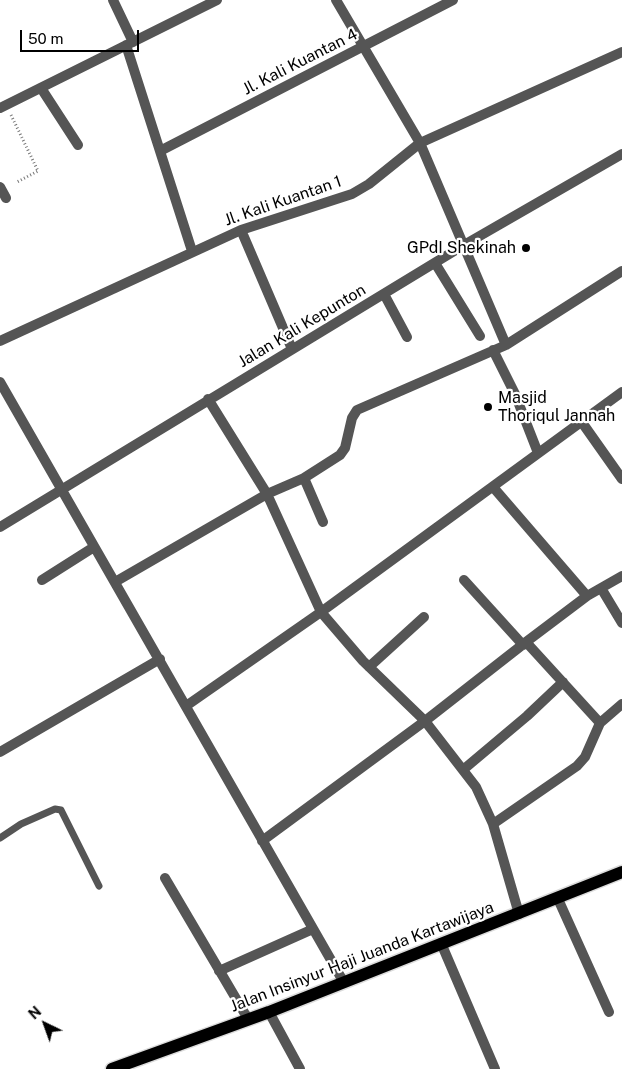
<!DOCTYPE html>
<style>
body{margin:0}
#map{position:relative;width:622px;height:1069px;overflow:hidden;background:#fff;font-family:"Public Sans",sans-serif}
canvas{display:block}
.north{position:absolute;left:20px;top:999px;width:50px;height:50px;-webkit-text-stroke:4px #fff;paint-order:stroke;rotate:318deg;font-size:14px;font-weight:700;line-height:20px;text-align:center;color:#000}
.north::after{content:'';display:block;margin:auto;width:18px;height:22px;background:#000;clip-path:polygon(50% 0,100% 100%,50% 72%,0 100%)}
.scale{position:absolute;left:20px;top:30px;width:119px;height:22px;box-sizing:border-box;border:2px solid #000;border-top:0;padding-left:6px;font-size:15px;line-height:18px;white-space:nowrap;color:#000;-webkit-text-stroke:4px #fff;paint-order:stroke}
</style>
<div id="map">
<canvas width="622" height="1069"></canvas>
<div class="north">N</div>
<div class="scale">50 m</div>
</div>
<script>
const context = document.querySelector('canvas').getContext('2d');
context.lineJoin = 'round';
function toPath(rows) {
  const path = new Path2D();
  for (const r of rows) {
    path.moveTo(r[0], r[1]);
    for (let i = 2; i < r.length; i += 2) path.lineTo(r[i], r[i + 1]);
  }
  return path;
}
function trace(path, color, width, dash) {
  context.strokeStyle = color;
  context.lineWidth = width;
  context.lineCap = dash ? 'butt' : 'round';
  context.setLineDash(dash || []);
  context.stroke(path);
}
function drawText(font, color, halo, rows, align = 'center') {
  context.font = font + ' "Public Sans",sans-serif';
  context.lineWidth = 4.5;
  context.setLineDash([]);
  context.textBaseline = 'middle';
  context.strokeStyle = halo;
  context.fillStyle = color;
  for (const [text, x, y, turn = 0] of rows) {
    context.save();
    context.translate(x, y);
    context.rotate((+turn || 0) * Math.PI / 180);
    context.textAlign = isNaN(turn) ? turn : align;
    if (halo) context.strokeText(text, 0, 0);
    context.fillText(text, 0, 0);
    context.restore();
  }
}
const path = toPath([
 [11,115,38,171,17,182]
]);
const lane = toPath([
 [0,838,21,824,55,809,61,810,99,886]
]);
const street = toPath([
 [113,0,133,42],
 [336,0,420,143,506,345],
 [126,45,192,251],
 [41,88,78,145],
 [0,108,217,0],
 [160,151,453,0],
 [0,187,6,198],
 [241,230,292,349],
 [435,263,480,336],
 [384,294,407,337],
 [0,341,241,230,352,194,369,184,420,143,622,52],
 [493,350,515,394,538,453],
 [0,382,343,981],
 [208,399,267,494,304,478,323,522],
 [581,421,622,479],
 [304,478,340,455,345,448,352,418,357,410,506,345,622,271],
 [493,487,587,596],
 [0,527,464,245,622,154],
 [42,580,94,547],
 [464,580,523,645],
 [115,582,267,494,321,612,363,661,425,721,476,787,493,824,519,914],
 [601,588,622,623],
 [369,667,424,617],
 [186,706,321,612,622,392],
 [600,723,526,642,587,596,622,576],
 [0,752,160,659],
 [464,769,527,716,563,682],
 [493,824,577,766,585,757,600,723,622,704],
 [262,841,425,721,526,642],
 [165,878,248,1019],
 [558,899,609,1012],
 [441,943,495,1069],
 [219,971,313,929],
 [269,1012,300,1069]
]);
const primary = toPath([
 [112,1069,269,1012,622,872]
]);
const markers = [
 [526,248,5,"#000"],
 [488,407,5,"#000"]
];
const streetNames = [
 ["Jl. Kali Kuantan 4",300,62,-27],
 ["Jl. Kali Kuantan 1",283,201,-19],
 ["Jalan Kali Kepunton",302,326,-31],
 ["Jalan Insinyur Haji Juanda Kartawijaya",362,957,-21]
];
const poiNames = [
 ["GPdI Shekinah",516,248],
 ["Masjid",498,398,"left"],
 ["Thoriqul Jannah",498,416,"left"]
];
trace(primary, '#dbdbdb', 15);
trace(path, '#777', 3, [1, 2.5]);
trace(lane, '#555', 7);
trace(street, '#555', 10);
trace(primary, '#000', 12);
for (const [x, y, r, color] of markers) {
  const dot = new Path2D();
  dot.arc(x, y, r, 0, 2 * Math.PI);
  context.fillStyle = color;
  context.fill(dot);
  trace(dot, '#fff', 2);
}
drawText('16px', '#000', '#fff', streetNames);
drawText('16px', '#000', '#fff', poiNames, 'right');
</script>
